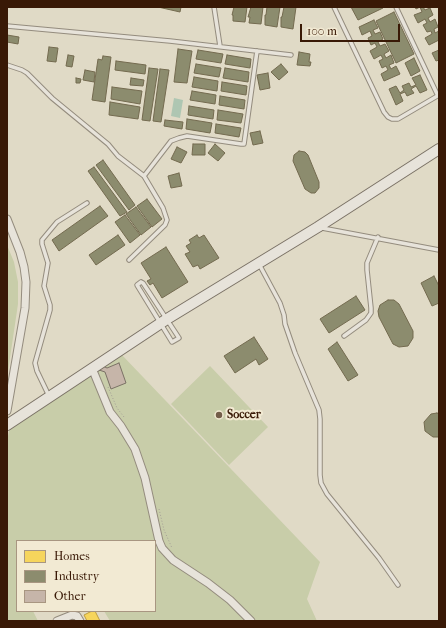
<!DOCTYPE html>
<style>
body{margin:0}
#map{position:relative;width:446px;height:628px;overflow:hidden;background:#e0dac6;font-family:"IM FELL French Canon",serif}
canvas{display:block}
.frame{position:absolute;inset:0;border:8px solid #391906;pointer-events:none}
.legend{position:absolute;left:16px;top:540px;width:140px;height:72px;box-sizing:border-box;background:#f2ead3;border:1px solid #a89681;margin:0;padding:5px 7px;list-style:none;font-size:12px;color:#391906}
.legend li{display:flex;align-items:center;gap:8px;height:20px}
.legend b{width:20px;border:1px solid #a89681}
.scale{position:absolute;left:300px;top:24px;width:100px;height:18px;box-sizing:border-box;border:2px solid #391906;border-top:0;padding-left:5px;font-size:12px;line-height:14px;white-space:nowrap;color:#391906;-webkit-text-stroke:3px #f2ead3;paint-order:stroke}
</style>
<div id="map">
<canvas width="446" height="628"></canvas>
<div class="frame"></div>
<ul class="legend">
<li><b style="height:11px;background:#f6d55c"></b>Homes</li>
<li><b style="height:11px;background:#8c8c6e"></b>Industry</li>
<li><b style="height:11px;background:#c6b5a9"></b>Other</li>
</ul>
<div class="scale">100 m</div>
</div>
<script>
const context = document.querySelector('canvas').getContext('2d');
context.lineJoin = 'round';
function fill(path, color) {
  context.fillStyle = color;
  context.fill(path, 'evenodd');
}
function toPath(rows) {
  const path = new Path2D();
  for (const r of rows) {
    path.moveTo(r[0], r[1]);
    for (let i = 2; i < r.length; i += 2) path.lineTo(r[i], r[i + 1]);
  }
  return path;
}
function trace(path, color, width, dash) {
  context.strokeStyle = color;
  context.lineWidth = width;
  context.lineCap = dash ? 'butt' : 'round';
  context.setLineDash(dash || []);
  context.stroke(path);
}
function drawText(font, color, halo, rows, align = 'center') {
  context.font = font + ' "IM FELL French Canon",serif';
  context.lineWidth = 4;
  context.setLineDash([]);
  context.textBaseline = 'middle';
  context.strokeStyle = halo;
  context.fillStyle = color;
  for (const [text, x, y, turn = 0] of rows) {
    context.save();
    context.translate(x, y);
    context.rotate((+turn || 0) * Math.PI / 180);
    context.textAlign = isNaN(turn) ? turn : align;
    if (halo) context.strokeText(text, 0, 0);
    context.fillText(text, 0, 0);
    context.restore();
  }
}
const green = toPath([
 [7,245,14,262,18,282,18,304,7,378],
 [121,354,320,562,307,599,317,621,110,621,104,611,155,611,155,541,17,541,17,611,33,611,38,621,7,621,7,441,11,421],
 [210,366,268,427,229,465,171,404]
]);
const water = toPath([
 [174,98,183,100,180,118,171,116]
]);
const homes = toPath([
 [92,611,95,611,100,621,87,621,84,615,92,611]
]);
const industry = toPath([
 [158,7,181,7,180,12,158,7],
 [234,7,247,7,245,22,233,21,233,15,232,15,234,7],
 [251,7,263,7,261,24,249,23,250,17,248,17,251,7],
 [267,7,280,7,277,27,265,25,265,15,266,15,267,7],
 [284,7,296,7,293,29,281,27,281,17,282,17,284,7],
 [351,7,383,7,383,8,358,20,351,7],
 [415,7,423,7,425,10,430,8,433,15,428,18,430,22,435,19,438,27,434,29,435,33,439,31,439,40,429,45,425,38,432,34,431,31,427,32,423,25,427,23,425,19,418,23,414,15,422,12,420,7,416,9,415,7],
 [394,12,414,54,396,63,376,21,394,12],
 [374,20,378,28,373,30,375,34,380,32,383,39,378,42,380,46,385,44,389,51,384,54,386,58,391,55,394,63,389,65,391,69,396,66,400,74,384,81,381,74,388,70,386,66,382,68,379,61,383,59,381,55,374,59,370,51,377,47,375,43,371,45,368,38,372,36,370,31,362,35,359,27,374,20],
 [7,35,19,37,18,44,7,42,7,35],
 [49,47,58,48,56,62,47,61,49,47],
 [178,49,192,51,187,83,174,82,178,49],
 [198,50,223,54,221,63,196,59,198,50],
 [439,50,439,60,436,61,432,53,439,50],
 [299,52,310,54,309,62,311,62,310,66,297,65,299,52],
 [68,55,74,56,72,67,66,66,68,55],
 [227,55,251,59,250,68,225,64,227,55],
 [103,56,111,57,105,102,92,100,98,59,102,60,103,56],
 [414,58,420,71,411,76,405,63,414,58],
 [116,61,146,65,145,74,115,70,116,61],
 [196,64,221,68,219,77,194,73,196,64],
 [281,64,288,72,279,80,271,72,281,64],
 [149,68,158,69,150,121,142,120,149,68],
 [225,68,249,72,248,82,223,78,225,68],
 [160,69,169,70,161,122,153,121,160,69],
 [85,70,95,72,94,82,83,80,85,70],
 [268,73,270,88,260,90,257,75,268,73],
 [420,75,427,90,420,93,416,86,411,89,414,93,407,96,405,92,400,94,403,101,396,105,389,89,396,86,400,93,404,90,402,86,409,83,411,87,416,85,412,78,420,75],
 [194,77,218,81,217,91,192,87,194,77],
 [76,78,81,79,80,83,76,83,76,78],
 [131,78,144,80,143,86,130,85,131,78],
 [222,82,247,86,246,95,221,91,222,82],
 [112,87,142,91,140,104,111,99,112,87],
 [192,91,216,95,215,104,190,100,192,91],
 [220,96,245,100,244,109,219,105,220,96],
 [110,102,140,107,138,119,109,115,110,102],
 [189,106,214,110,213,119,188,115,189,106],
 [218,110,243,114,241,123,217,120,218,110],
 [187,119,212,123,210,133,186,129,187,119],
 [165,120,183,122,182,129,164,126,165,120],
 [216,124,241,128,239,137,215,133,216,124],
 [260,131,263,143,253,145,250,133,260,131],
 [193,144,205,144,205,155,192,155,193,144],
 [215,144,225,153,218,161,208,153,215,144],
 [177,147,187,152,181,163,171,159,177,147],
 [299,151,305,152,308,155,319,182,319,188,315,193,311,193,305,189,293,161,294,155,299,151],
 [103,160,135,205,129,210,96,165,103,160],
 [94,167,127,212,120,216,88,171,94,167],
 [179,173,182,186,171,188,168,176,179,173],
 [147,199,162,219,152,227,137,206,147,199],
 [100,206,108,216,59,251,52,240,100,206],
 [136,207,151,227,141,235,126,214,136,207],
 [125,215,140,235,130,243,115,222,125,215],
 [118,235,125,245,96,265,89,255,118,235],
 [197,235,199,238,204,235,219,258,200,269,198,265,193,267,185,254,190,252,186,246,191,243,189,240,197,235],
 [166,247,188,282,162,298,153,283,150,285,147,281,151,279,141,263,166,247],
 [434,276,439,286,439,303,432,306,421,283,434,276],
 [356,296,365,310,329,333,320,319,356,296],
 [388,300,394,300,399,304,413,331,413,338,408,346,399,347,393,344,379,317,378,311,380,305,388,300],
 [254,337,268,359,259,365,256,359,235,373,224,356,254,337],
 [337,342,358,375,348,381,328,349,337,342],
 [437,413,439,414,439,437,433,437,425,431,424,422,431,414,437,413]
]);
const building = toPath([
 [119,363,126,383,111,389,105,372,99,370,101,365,107,368,119,363]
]);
const path = toPath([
 [108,387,117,408,124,417],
 [159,509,164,530,172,548]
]);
const lane = toPath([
 [214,7,220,46],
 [334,7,384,112,388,117,392,119,398,119,439,95],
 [396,7,438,96],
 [7,26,170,41,291,55],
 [7,65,22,70,27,73,52,98,108,144,118,156,144,176,163,208,167,220,165,225,129,260],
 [144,176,171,141,179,138,187,136,241,144,244,144,257,51],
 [322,228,439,250],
 [259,264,280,303,284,315,285,324,295,353,319,410,320,419,320,475,321,483,327,494,379,558,398,585],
 [141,282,143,283,179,338,172,342,137,285,141,282],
 [344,336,366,320,371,313,371,308,367,270,367,263,378,237],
 [49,396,37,371,35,363,50,310,50,305,44,286,48,263,42,244,42,240,57,222,87,203]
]);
const street = toPath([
 [7,219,20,252,24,267,26,282,25,308,7,411],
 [91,369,94,373,110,412,121,426,135,449,145,478,159,541,162,548,173,560,208,583,230,600,251,621],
 [57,621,72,615,77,616,80,621]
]);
const secondary = toPath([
 [7,425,167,319,318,227,439,149]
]);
const markers = [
 [219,415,4,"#735d49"]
];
const poiNames = [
 ["Soccer",227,415]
];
fill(green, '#c8cda9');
fill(water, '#aec6b2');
fill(homes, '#f6d55c');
trace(homes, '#bd9d42', 1);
fill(industry, '#8c8c6e');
trace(industry, '#736a4f', 1);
fill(building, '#c6b5a9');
trace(building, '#7b7266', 1);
trace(lane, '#948c7e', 5.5);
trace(street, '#948c7e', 9);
trace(secondary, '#7b7266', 12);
trace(path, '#a59f96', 1, [1, 2]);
trace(lane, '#e7e3da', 3.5);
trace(street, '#e7e3da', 7);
trace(secondary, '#e7e3da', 10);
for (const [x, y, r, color] of markers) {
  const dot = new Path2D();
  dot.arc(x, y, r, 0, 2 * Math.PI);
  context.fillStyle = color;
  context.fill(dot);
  trace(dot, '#f2ead3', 1.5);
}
drawText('bold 12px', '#391906', '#f2ead3', poiNames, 'left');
</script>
